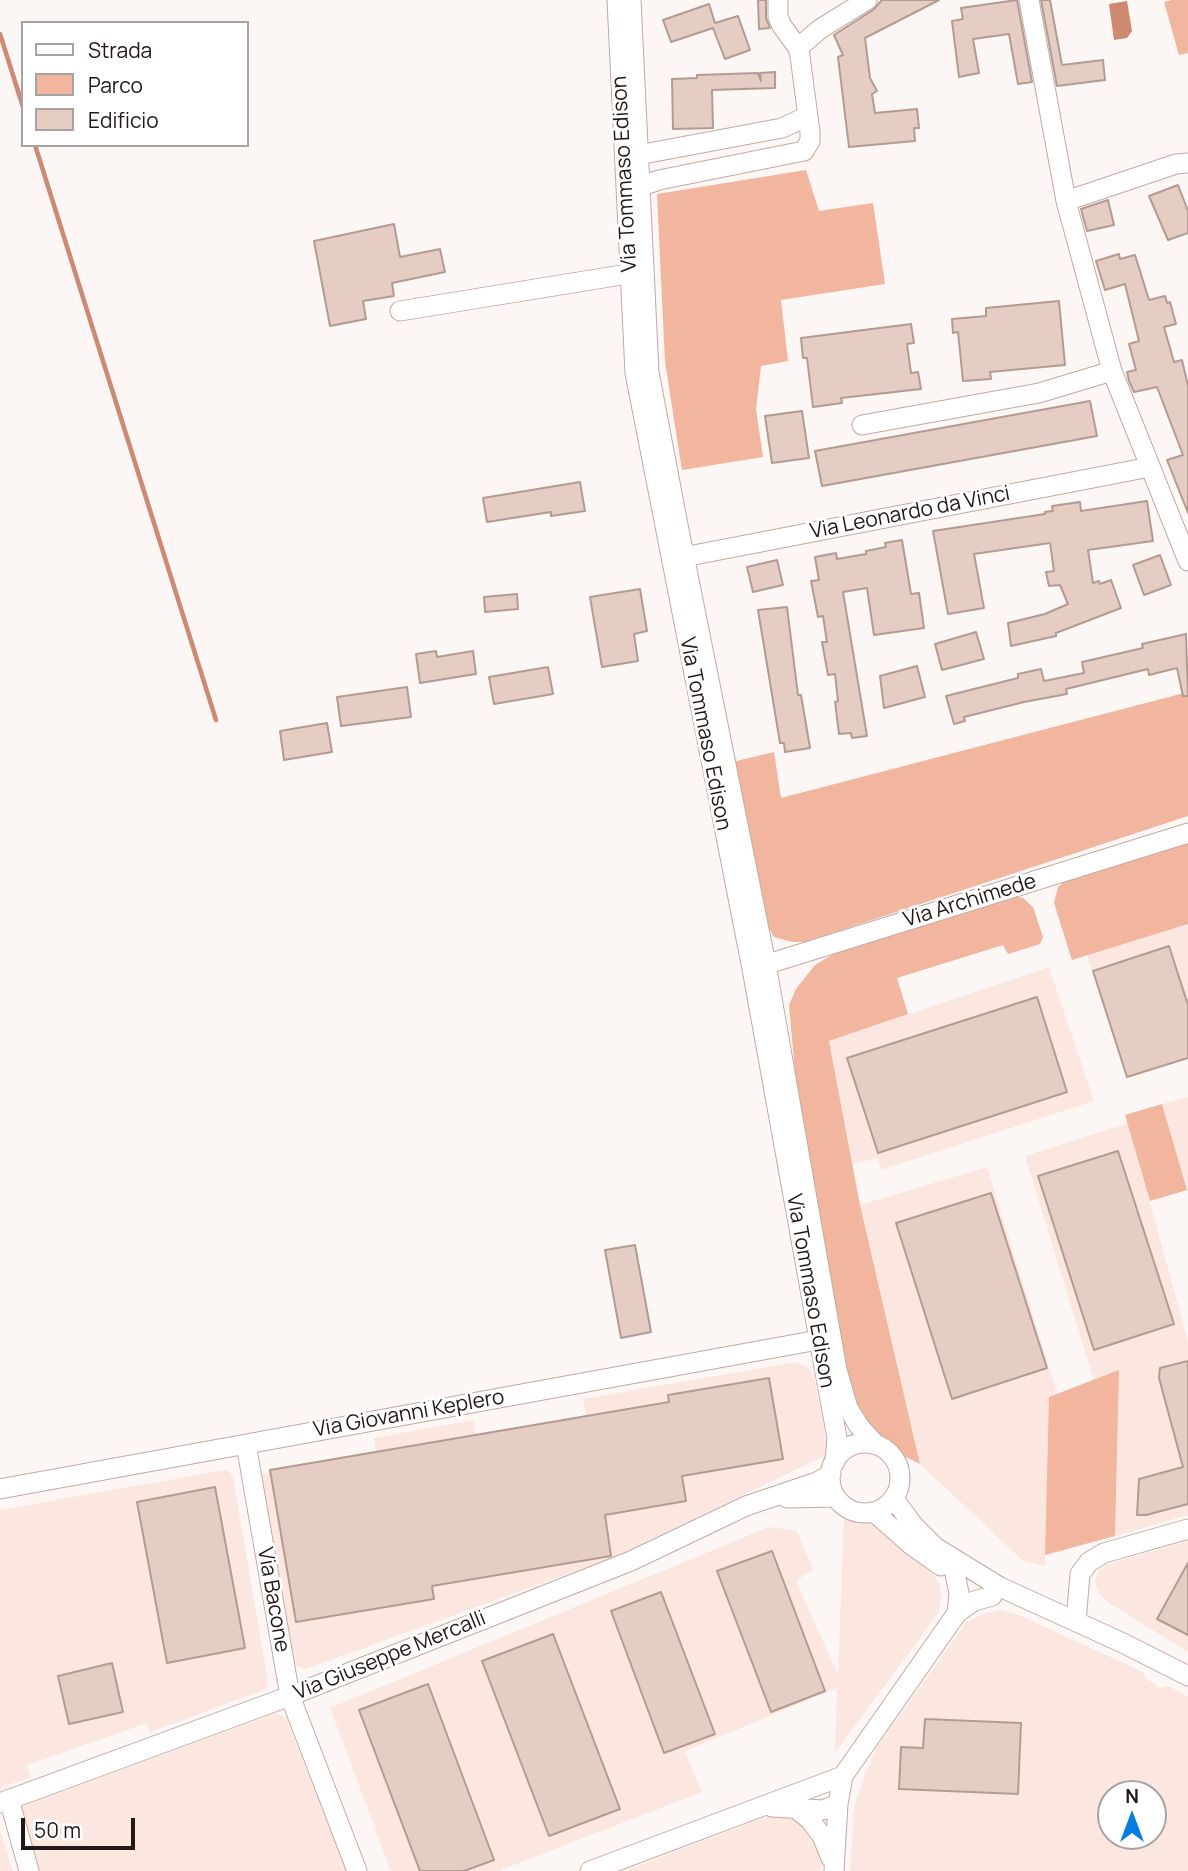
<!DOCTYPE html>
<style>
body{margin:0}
#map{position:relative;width:1188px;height:1871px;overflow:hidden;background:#fcf7f5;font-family:Manrope,sans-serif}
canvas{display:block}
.legend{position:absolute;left:21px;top:21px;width:228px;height:126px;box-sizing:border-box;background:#fff;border:2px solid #a7a3a2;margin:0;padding:9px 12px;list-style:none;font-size:21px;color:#221916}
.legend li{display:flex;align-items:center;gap:14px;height:35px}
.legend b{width:35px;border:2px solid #a7a3a2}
.north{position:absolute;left:1097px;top:1780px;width:70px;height:70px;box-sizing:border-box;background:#fff;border:2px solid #a7a3a2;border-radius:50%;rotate:0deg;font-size:19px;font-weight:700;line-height:28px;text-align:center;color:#221916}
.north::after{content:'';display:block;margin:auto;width:24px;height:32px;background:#017ee5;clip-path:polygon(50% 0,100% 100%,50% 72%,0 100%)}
.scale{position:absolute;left:21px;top:1818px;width:114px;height:32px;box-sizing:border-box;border:4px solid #221916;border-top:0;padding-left:9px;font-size:21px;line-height:24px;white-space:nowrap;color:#221916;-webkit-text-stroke:5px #fff;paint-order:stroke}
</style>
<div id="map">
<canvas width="1188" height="1871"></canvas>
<ul class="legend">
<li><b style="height:9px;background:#fff"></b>Strada</li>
<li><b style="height:19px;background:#f2b69e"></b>Parco</li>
<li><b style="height:19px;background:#e6cdc4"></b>Edificio</li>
</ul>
<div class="north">N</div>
<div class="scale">50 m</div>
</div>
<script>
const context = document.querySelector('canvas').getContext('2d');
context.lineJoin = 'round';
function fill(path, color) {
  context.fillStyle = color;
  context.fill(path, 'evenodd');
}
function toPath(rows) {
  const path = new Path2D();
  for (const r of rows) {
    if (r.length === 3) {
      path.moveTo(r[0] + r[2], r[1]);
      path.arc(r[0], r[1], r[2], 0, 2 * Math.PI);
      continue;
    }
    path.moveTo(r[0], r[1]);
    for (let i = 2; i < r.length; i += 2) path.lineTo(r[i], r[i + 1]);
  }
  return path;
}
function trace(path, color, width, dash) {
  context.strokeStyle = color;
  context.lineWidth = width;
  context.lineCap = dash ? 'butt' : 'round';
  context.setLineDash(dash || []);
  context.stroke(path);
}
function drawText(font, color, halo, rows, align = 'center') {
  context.font = font + ' Manrope,sans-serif';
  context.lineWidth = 6;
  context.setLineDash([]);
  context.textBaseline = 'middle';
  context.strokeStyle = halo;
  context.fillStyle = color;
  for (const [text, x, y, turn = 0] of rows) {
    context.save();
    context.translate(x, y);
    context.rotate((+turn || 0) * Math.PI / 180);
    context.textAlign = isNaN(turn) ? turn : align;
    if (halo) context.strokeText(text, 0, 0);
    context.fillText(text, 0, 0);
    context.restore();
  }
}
const built = toPath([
 [1188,924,1188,1058,1127,1077,1087,955],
 [1049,967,1094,1101,881,1170,877,1157,853,1165,829,1041],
 [1188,1097,1188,1190,1187,1190,1162,1104],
 [1128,1123,1188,1341,1188,1515,1115,1536,1119,1371,1094,1381,1025,1156],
 [987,1167,1057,1393,1049,1397,1045,1566,1023,1561,920,1464,860,1205],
 [796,1362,806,1366,814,1375,828,1452,826,1455,617,1556,306,1669,296,1666,290,1659,258,1475,270,1473,270,1470,376,1452,374,1438,473,1420,476,1435,587,1416,583,1399],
 [225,1470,230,1472,233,1478,268,1681,266,1689,150,1732,147,1723,27,1765,31,1777,0,1788,0,1510],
 [844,1513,872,1520,930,1570,939,1583,941,1596,939,1612,835,1753,837,1683,837,1688,685,1751,702,1792,498,1871,391,1871,330,1708,769,1527,797,1531,813,1569,796,1581,838,1675],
 [1188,1541,1188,1652,1109,1603,1099,1594,1095,1583,1099,1571,1108,1564],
 [1001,1610,1019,1615,1143,1672,1145,1678,1160,1688,1169,1686,1188,1697,1188,1871,850,1871,854,1808,864,1777,877,1747,966,1623,983,1614],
 [1111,1794,1153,1794,1153,1836,1111,1836],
 [276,1713,286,1717,346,1871,38,1871,20,1807],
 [776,1813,802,1817,825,1864,819,1871,624,1871],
 [0,1830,13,1871,0,1871]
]);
const green = toPath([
 [1172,0,1188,0,1188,53,1179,55,1164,2],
 [806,170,819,211,873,203,885,284,781,300,788,361,761,366,756,409,763,457,682,470,665,362,657,194],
 [1188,692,1188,816,805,942,792,942,774,937,764,919,732,762,774,752,781,798],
 [1188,840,1188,924,1072,960,1054,903,1058,887,1068,878],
 [1012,896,1023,898,1033,907,1043,937,1040,944,1008,954,1003,945,897,978,908,1014,829,1041,860,1205,920,1464,902,1455,866,1425,853,1400,843,1373,798,1106,789,1005,796,989,815,965,840,950],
 [1162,1104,1187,1190,1150,1201,1125,1115],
 [1119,1370,1115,1536,1045,1555,1049,1397]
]);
const water = toPath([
 [1127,1,1132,31,1127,38,1114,40,1109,4]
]);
const stream = toPath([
 [0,34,23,107],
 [35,145,216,720]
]);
const building = toPath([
 [758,0,766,0,766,18,770,28,759,29,758,0],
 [882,0,939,0,865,38,870,78,877,91,872,94,875,113,917,109,919,128,914,128,915,141,849,147,838,57,843,55,834,35,873,10,882,0],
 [1017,0,1032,82,1018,84,1009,34,973,39,979,73,959,77,952,21,963,19,961,8,1017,0],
 [1041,0,1050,0,1062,65,1103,60,1105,80,1057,86,1041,0],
 [709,4,715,23,738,16,750,50,725,59,713,28,671,42,663,20,709,4],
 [775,72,775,88,712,90,713,128,673,129,672,79,697,78,697,75,758,73,761,81,760,73,775,72],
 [1178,185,1188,211,1188,233,1168,240,1149,196,1178,185],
 [1108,200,1114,225,1087,231,1081,209,1108,200],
 [394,224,400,257,440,249,445,272,392,283,394,296,363,301,366,319,330,326,314,241,394,224],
 [1119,254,1120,259,1135,255,1149,300,1165,296,1167,303,1170,302,1176,324,1164,327,1174,362,1182,360,1188,386,1188,513,1167,460,1183,455,1157,387,1134,392,1129,381,1127,372,1136,370,1129,344,1139,341,1125,284,1105,290,1096,261,1119,254],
 [1059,301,1065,365,990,372,991,379,963,381,958,332,953,333,952,319,986,316,986,308,1059,301],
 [911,324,914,343,907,344,911,373,918,372,921,389,841,398,842,403,813,407,807,358,803,358,801,338,911,324],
 [1090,401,1097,436,822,486,815,451,1090,401],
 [802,411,809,458,772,463,765,416,802,411],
 [580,482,585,511,551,516,551,512,487,522,483,498,580,482],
 [1147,501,1153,541,1088,550,1093,583,1099,581,1100,584,1111,580,1121,608,1056,633,1056,636,1011,646,1008,623,1045,614,1068,604,1060,585,1049,586,1046,572,1054,571,1050,543,974,554,984,608,948,614,933,531,1045,514,1045,512,1053,511,1052,506,1080,502,1081,511,1147,501],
 [902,540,911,594,919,593,924,628,874,635,867,588,843,592,867,736,852,738,851,733,839,734,835,702,838,701,835,674,828,675,822,642,827,642,823,616,818,617,811,581,819,580,815,557,836,553,837,559,866,554,866,551,886,547,885,543,902,540],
 [1160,555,1171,585,1144,595,1133,565,1160,555],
 [777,560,783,585,753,592,747,567,777,560],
 [640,589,647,631,634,634,638,661,602,667,590,597,640,589],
 [517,594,518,609,485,612,484,597,517,594],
 [787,607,798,695,801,695,810,748,785,752,784,743,780,743,758,610,787,607],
 [976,632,984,659,942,670,935,644,976,632],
 [1186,634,1188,696,1183,696,1177,668,1149,675,1148,669,1066,689,1067,694,1024,702,964,717,965,721,954,724,946,696,1018,678,1018,674,1041,669,1044,681,1084,673,1082,662,1143,648,1142,644,1186,634],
 [436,651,437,657,473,651,476,674,420,683,416,654,436,651],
 [917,666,925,697,884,708,880,676,917,666],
 [548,667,553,694,494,704,489,677,548,667],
 [407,687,411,717,341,726,337,697,407,687],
 [327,723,332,752,284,760,280,731,327,723],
 [1169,946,1188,1005,1188,1058,1127,1077,1093,971,1169,946],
 [1037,997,1067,1092,878,1153,847,1058,1037,997],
 [1118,1151,1174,1324,1094,1350,1038,1176,1118,1151],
 [991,1193,1047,1368,952,1399,896,1223,991,1193],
 [635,1245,651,1332,621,1338,605,1250,635,1245],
 [1188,1361,1188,1504,1146,1515,1137,1515,1139,1479,1183,1467,1159,1378,1160,1368,1188,1361],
 [769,1378,783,1459,682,1476,686,1501,605,1515,611,1556,432,1586,434,1599,296,1622,270,1470,669,1402,668,1395,769,1378],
 [215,1487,245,1648,167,1663,137,1502,215,1487],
 [772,1551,825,1691,771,1712,717,1571,772,1551],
 [1188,1563,1188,1635,1157,1619,1188,1563],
 [661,1592,715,1734,664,1753,611,1611,661,1592],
 [553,1634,620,1809,549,1836,482,1661,553,1634],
 [112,1663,123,1712,69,1724,58,1676,112,1663],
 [428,1684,494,1860,464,1871,420,1871,359,1710,428,1684],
 [925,1719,1021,1723,1018,1794,899,1789,901,1747,923,1748,925,1719]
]);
const minor = toPath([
 [617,0,635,373,752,969,837,1438,835,1462],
 [631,0,649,372,678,525,766,964,837,1370,848,1408,859,1426,876,1445],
 [1029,0,1066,201,1112,371,1188,561],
 [798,48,820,29,867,0],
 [638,155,782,128,808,116],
 [639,187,659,180,804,151,810,141,810,132,800,56,798,48,782,26,778,17,778,0],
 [1066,201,1176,164,1188,163],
 [400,311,640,272],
 [862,425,1039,393,1112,371],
 [673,559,1150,467],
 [755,968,1188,833],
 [865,1478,35],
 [246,1444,290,1696,357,1871],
 [0,1489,818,1340],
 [787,1498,836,1497],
 [894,1499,914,1526,935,1547,1000,1587,1125,1644,1188,1676],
 [874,1512,910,1544,941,1566],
 [955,1574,959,1593,957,1613,974,1601,992,1596],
 [1076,1622,1080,1574,1089,1562,1104,1553,1188,1529],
 [9,1799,29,1871],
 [0,1803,290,1696,631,1561,746,1506,817,1482,831,1474],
 [772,1807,823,1810,838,1804],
 [794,1807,810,1820,822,1836,831,1858],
 [590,1871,843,1776],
 [834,1871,838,1804,843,1776,957,1613]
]);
const streetNames = [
 ["Via Tommaso Edison",625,174,-93],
 ["Via Leonardo da Vinci",910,513,-11],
 ["Via Tommaso Edison",705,734,79],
 ["Via Archimede",970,901,-17],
 ["Via Tommaso Edison",810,1291,80],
 ["Via Giovanni Keplero",409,1414,-10],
 ["Via Bacone",273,1600,80],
 ["Via Giuseppe Mercalli",390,1656,-22]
];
fill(built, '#fbe7df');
fill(green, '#f2b69e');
fill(water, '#cd8a70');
trace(stream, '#cd8a70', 4.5);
fill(building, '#e6cdc4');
trace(building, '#b39b92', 2);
trace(minor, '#c1aaa1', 21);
trace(minor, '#fff', 19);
drawText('21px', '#221916', '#fff', streetNames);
</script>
